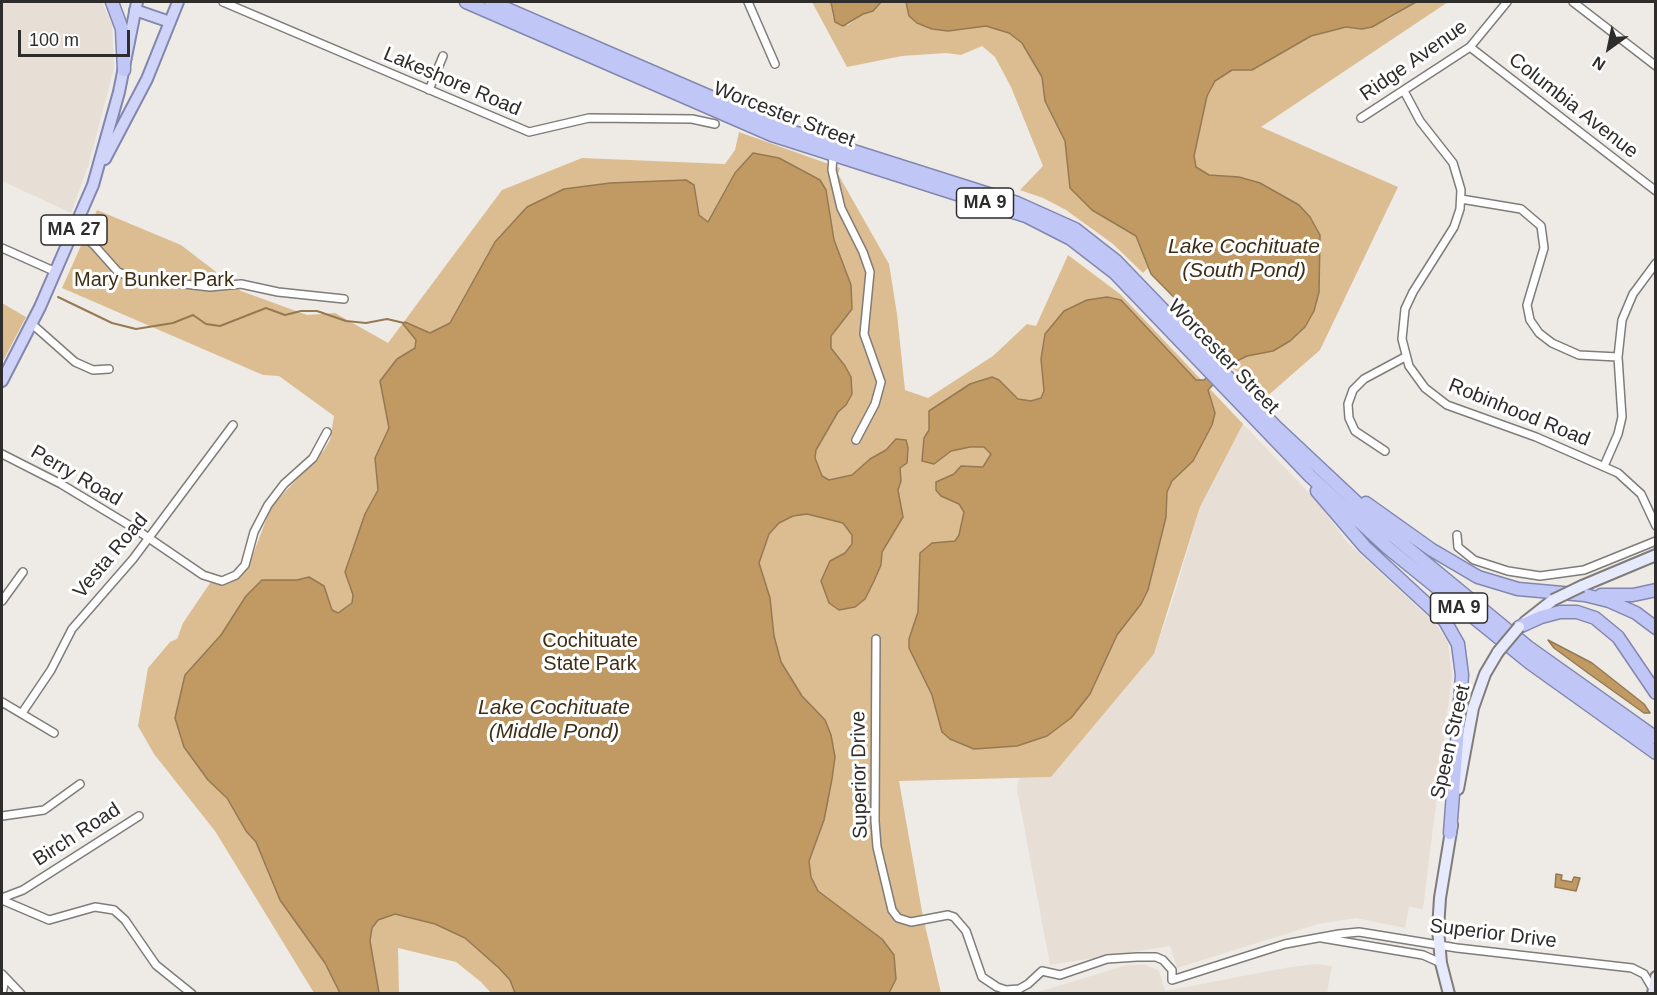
<!DOCTYPE html>
<style>
body{margin:0}
#map{position:relative;width:1657px;height:995px;overflow:hidden;background:#eeebe7;font-family:Helvetica,sans-serif}
canvas{display:block}
.frame{position:absolute;inset:0;border:3px solid #2e2d2c;pointer-events:none}
.north{position:absolute;left:1579px;top:18px;width:60px;height:60px;-webkit-text-stroke:4px #fff;paint-order:stroke;rotate:213deg;font-size:16px;font-weight:700;line-height:24px;text-align:center;color:#2e2d2c}
.north::after{content:'';display:block;margin:auto;width:21px;height:27px;background:#2e2d2c;clip-path:polygon(50% 0,100% 100%,50% 72%,0 100%)}
.scale{position:absolute;left:18px;top:30px;width:112px;height:27px;box-sizing:border-box;border:3px solid #2e2d2c;border-top:0;padding-left:8px;font-size:18px;line-height:21px;white-space:nowrap;color:#2e2d2c;-webkit-text-stroke:4px #fff;paint-order:stroke}
</style>
<div id="map">
<canvas width="1657" height="995"></canvas>
<div class="frame"></div>
<div class="north">N</div>
<div class="scale">100 m</div>
</div>
<script>
const context = document.querySelector('canvas').getContext('2d');
context.lineJoin = 'round';
function fill(path, color) {
  context.fillStyle = color;
  context.fill(path, 'evenodd');
}
function toPath(rows) {
  const path = new Path2D();
  for (const r of rows) {
    path.moveTo(r[0], r[1]);
    for (let i = 2; i < r.length; i += 2) path.lineTo(r[i], r[i + 1]);
  }
  return path;
}
function trace(path, color, width, dash) {
  context.strokeStyle = color;
  context.lineWidth = width;
  context.lineCap = dash ? 'butt' : 'round';
  context.setLineDash(dash || []);
  context.stroke(path);
}
function drawText(font, color, halo, rows, align = 'center') {
  context.font = font + ' Helvetica,sans-serif';
  context.lineWidth = 6;
  context.setLineDash([]);
  context.textBaseline = 'middle';
  context.strokeStyle = halo;
  context.fillStyle = color;
  for (const [text, x, y, turn = 0] of rows) {
    context.save();
    context.translate(x, y);
    context.rotate((+turn || 0) * Math.PI / 180);
    context.textAlign = isNaN(turn) ? turn : align;
    if (halo) context.strokeText(text, 0, 0);
    context.fillText(text, 0, 0);
    context.restore();
  }
}
const built = toPath([
 [2,2,102,2,112,24,114,68,89,164,71,213,2,181],
 [1243,424,1313,497,1348,543,1436,624,1448,643,1452,675,1423,909,1409,907,1405,928,1356,918,1318,924,1177,968,1170,946,1050,965,1017,789,1019,778,1051,777,1154,654,1174,596,1200,507],
 [1317,964,1332,966,1327,993,1035,993,1127,965,1146,965,1159,971,1165,991,1290,967]
]);
const green = toPath([
 [812,2,831,2,833,18,848,25,863,14,873,11,881,2,906,2,906,5,948,31,985,26,1009,33,1022,43,1042,77,1045,101,1065,141,1070,188,1092,210,1136,236,1148,268,1143,273,1113,244,1066,210,1043,198,1020,190,1043,166,1011,87,995,57,982,46,961,55,946,53,902,56,847,67],
 [1416,2,1448,2,1261,127,1398,187,1320,350,1264,399,1231,366,1247,356,1258,353,1319,273,1320,259,1299,205,1260,183,1239,177,1209,175,1196,167,1194,156,1207,96,1215,81,1232,70,1252,70,1311,36,1346,27,1362,29,1389,19],
 [739,132,840,168,838,174,889,264,897,314,905,390,928,398,993,356,1027,324,1036,326,1068,255,1120,294,1243,424,1200,507,1154,654,1051,777,899,781,923,917,941,993,491,993,481,982,456,962,398,948,399,993,314,993,215,831,154,754,138,726,148,668,170,642,177,639,183,623,210,583,228,582,241,574,249,565,271,507,324,450,330,440,334,416,279,376,263,375,62,288,97,210,181,245,241,291,307,315,335,313,388,343,502,190,582,158,725,164,735,150],
 [2,303,26,317,2,363]
]);
const water = toPath([
 [831,2,881,2,873,11,863,14,843,26,835,22,831,2],
 [906,2,1416,2,1372,27,1362,29,1346,27,1311,36,1252,70,1232,70,1215,81,1207,96,1194,156,1196,167,1209,175,1239,177,1260,183,1299,205,1310,217,1320,235,1319,292,1314,311,1305,327,1290,341,1273,351,1247,356,1237,361,1208,390,1215,413,1212,425,1193,461,1172,481,1167,492,1166,517,1148,590,1141,604,1117,635,1090,694,1071,718,1047,736,1017,746,974,749,950,739,942,732,932,695,909,648,909,639,918,612,920,553,932,543,955,541,959,535,964,512,959,504,941,496,936,490,936,482,954,474,961,466,983,467,991,454,984,447,970,447,951,451,934,464,922,461,924,438,929,430,929,411,970,384,992,377,999,380,1018,399,1031,401,1041,398,1044,391,1041,359,1045,334,1064,311,1087,300,1107,297,1121,300,1196,380,1204,380,1226,359,1227,354,1219,343,1151,274,1136,236,1092,210,1070,188,1065,141,1045,101,1042,77,1022,43,1009,33,986,26,948,31,932,29,917,23,909,16,906,2],
 [753,153,779,158,820,180,826,190,834,240,851,285,852,309,831,336,831,348,845,366,851,377,852,394,846,405,838,412,816,450,815,458,822,476,829,480,852,475,870,459,886,450,896,439,906,440,908,448,907,463,900,468,901,481,898,490,903,517,882,552,881,565,874,581,865,599,855,607,839,610,829,603,821,581,830,561,845,553,852,544,852,535,843,523,807,514,793,516,779,523,769,534,759,563,770,598,774,636,781,662,802,696,825,720,831,735,835,757,832,779,824,820,809,861,811,877,818,891,882,939,894,955,896,979,889,993,515,993,510,980,499,968,465,938,435,924,395,914,378,920,372,928,370,941,379,993,340,993,325,963,280,900,256,842,246,831,227,798,208,780,184,747,175,718,185,675,221,635,246,596,262,580,297,580,309,577,324,586,332,610,338,613,352,603,353,595,345,572,365,514,378,490,375,458,389,428,380,381,397,359,415,348,416,340,403,324,405,322,430,333,450,323,495,242,527,207,564,189,610,183,686,180,694,185,699,215,708,222,735,173,753,153],
 [1548,640,1592,663,1644,704,1650,713,1644,713,1588,673,1554,648,1548,640],
 [1556,874,1562,875,1561,880,1572,882,1574,877,1580,878,1576,891,1555,887,1556,874]
]);
const stream = toPath([
 [58,297,112,323,136,329,173,323,193,315,206,324,220,326,266,308,285,315,301,311,317,311,346,321,366,323,387,319,404,323]
]);
const minor = toPath([
 [223,2,529,132,589,118,692,119,715,124],
 [748,2,775,64],
 [1573,2,1656,66],
 [1470,47,1656,191],
 [429,90,443,56],
 [1404,91,1420,121,1453,163,1461,190,1460,209,1454,227,1413,292,1405,309,1402,339,1409,366,1425,388,1447,405,1536,437,1618,473,1641,494,1656,526],
 [1361,118,1470,47,1507,2],
 [833,156,832,170,841,208,863,252,870,272,864,334,881,382,875,404,856,440],
 [1461,199,1521,209,1541,226,1544,248,1527,305,1530,320,1539,333,1552,343,1579,355,1618,357],
 [75,229,94,245,118,272,133,278,210,287,241,284,278,292,344,299],
 [2,248,56,272],
 [32,324,75,362,93,370,109,369],
 [1385,451,1355,431,1349,418,1348,404,1353,390,1364,379,1405,357],
 [2,454,61,484,137,530,203,575,222,581,236,575,245,565,254,532,268,505,284,484,313,458,327,432],
 [1604,466,1618,434,1622,417,1618,357,1622,320,1633,294,1656,263],
 [1457,535,1458,547,1474,560,1508,571,1540,576,1584,570,1656,541],
 [2,601,23,572],
 [876,639,875,821,877,847,892,910,898,918,911,922,948,915,954,917,966,931,982,977,997,987,1006,990,1019,989,1028,984,1042,971,1060,975,1107,959,1137,957,1156,957,1163,960,1172,970,1172,980,1285,944,1339,934,1359,932,1457,948,1632,968,1644,974,1653,989],
 [2,702,54,733],
 [22,713,51,670,72,629,133,559,233,425],
 [2,816,44,810,80,784],
 [2,898,23,890,139,816],
 [2,900,49,920,95,907,114,910,125,920,156,965,192,994],
 [1322,938,1423,955,1441,963],
 [2,974,21,994],
 [2,994,5,979]
]);
const secondary = toPath([
 [1582,586,1656,555],
 [1525,622,1553,600],
 [1458,789,1473,708,1485,674,1498,652],
 [1449,994,1441,963,1438,929,1440,898,1452,825],
 [1653,994,1656,977]
]);
const primary = toPath([
 [135,10,170,22],
 [105,159,147,79,178,2],
 [2,381,40,307,93,185,119,92,137,2]
]);
const trunk = toPath([
 [112,2,122,29,124,70],
 [466,2,772,135,1026,216,1071,239,1115,273,1310,476,1388,548,1530,663,1656,753],
 [491,2,787,130,1017,203,1075,229,1116,261,1276,427,1387,531,1528,647,1656,738],
 [1317,491,1365,547,1445,621,1458,644,1462,675,1450,833],
 [1366,503,1432,550,1478,577,1518,589,1585,595,1609,601,1636,613,1656,628],
 [1601,595,1633,595,1656,590],
 [1519,627,1541,617,1560,612,1577,612,1595,618,1618,637,1656,693]
]);
const secondaryBridge = toPath([
 [1553,600,1582,586],
 [1498,652,1519,627]
]);
const shields = [
 [985,203,57],
 [74,230,66],
 [1459,608,57]
];
const shieldNames = [
 ["MA 9",985,203],
 ["MA 27",74,230],
 ["MA 9",1459,608]
];
const streetNames = [
 ["Ridge Avenue",1414,61,-35],
 ["Lakeshore Road",452,82,23],
 ["Columbia Avenue",1573,106,38],
 ["Worcester Street",784,115,21],
 ["Worcester Street",1223,357,46],
 ["Robinhood Road",1519,413,22],
 ["Perry Road",76,476,30],
 ["Vesta Road",111,556,-50],
 ["Speen Street",1451,742,-77],
 ["Superior Drive",860,775,-91],
 ["Birch Road",77,835,-33],
 ["Superior Drive",1493,934,7]
];
const parkNames = [
 ["Mary Bunker Park",154,280],
 ["Cochituate",590,641],
 ["State Park",590,664]
];
const waterNames = [
 ["Lake Cochituate",1244,247],
 ["(South Pond)",1244,271],
 ["Lake Cochituate",554,708],
 ["(Middle Pond)",554,732]
];
fill(built, '#e7dfd6');
fill(green, '#dcbd91');
fill(water, '#c19a63');
trace(water, '#957952', 1.5);
trace(stream, '#957952', 2);
trace(minor, '#7f7c79', 10);
trace(secondary, '#7f7c79', 14);
trace(primary, '#8287ae', 14);
trace(trunk, '#8287ae', 15);
trace(minor, '#fff', 7);
trace(secondary, '#e7e9fc', 10);
trace(primary, '#d0d4f8', 10);
trace(trunk, '#c0c6f6', 12);
trace(secondaryBridge, '#7f7c79', 14, []);
trace(secondaryBridge, '#e7e9fc', 10);
for (const [x, y, w] of shields) {
  const box = new Path2D();
  box.roundRect(x - w / 2, y - 15, w, 30, 4.5);
  context.fillStyle = '#fff';
  context.fill(box);
  trace(box, '#2e2d2c', 1.5);
}
drawText('bold 18px', '#2e2d2c', null, shieldNames);
drawText('20px', '#2e2d2c', '#fff', streetNames);
drawText('20px', '#3f2d14', '#fff', parkNames);
drawText('italic 21px', '#3f2e15', '#fff', waterNames);
</script>
